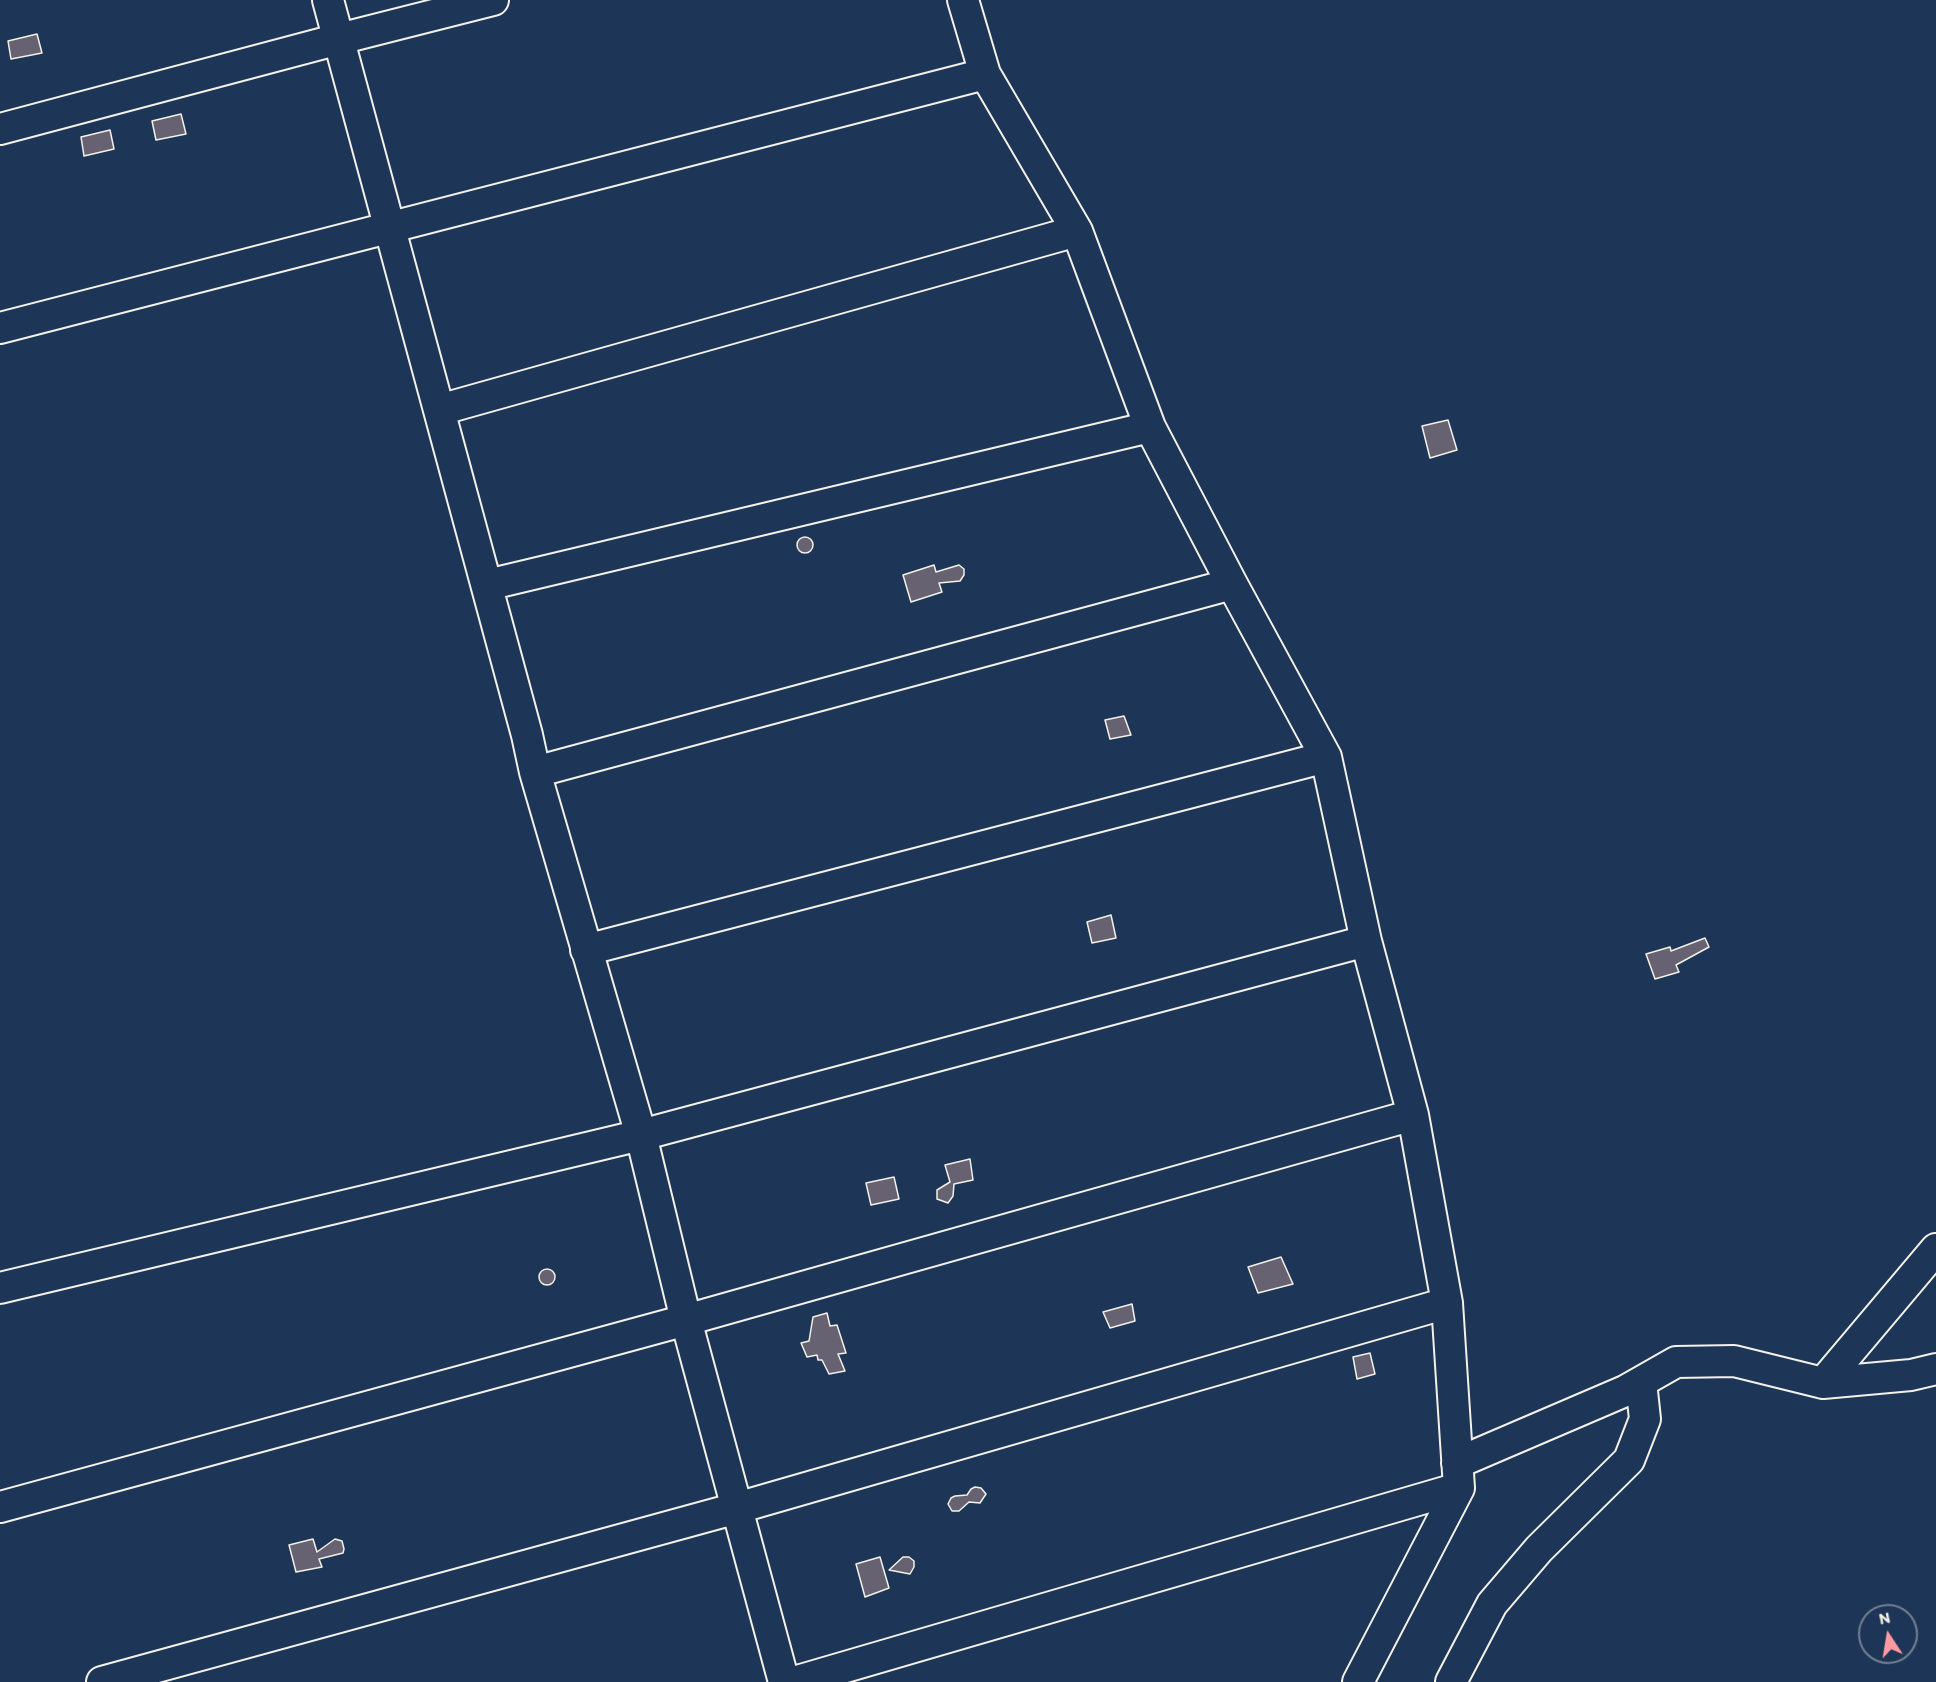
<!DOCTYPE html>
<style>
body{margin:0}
#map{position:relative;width:1936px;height:1682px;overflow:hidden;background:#1d3557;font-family:Itim,sans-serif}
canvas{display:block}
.north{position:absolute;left:1858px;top:1604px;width:60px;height:60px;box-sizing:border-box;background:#1d3557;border:2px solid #738091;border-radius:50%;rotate:348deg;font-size:16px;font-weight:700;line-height:24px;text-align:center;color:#f4f1e8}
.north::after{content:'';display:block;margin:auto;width:21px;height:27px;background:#ff9aa2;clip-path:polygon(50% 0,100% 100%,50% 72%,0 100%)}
</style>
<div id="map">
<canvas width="1936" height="1682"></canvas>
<div class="north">N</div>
</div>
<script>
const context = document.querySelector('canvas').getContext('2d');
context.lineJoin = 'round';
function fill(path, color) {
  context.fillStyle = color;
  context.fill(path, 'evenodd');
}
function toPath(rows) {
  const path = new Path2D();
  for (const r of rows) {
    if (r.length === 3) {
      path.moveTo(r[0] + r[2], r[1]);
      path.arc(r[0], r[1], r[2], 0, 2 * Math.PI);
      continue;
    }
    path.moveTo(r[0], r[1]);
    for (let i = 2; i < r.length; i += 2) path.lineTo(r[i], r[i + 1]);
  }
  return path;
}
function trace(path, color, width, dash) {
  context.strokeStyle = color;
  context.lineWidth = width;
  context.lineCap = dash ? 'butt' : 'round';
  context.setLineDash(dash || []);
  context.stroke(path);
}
const building = toPath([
 [37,34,42,53,11,59,8,41,37,34],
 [181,114,186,134,156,140,152,121,181,114],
 [110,130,114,149,84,156,81,137,110,130],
 [1448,420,1457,450,1430,458,1422,426,1448,420],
 [805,545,8],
 [934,565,936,572,959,565,964,569,964,575,960,581,939,583,942,592,911,602,903,575,934,565],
 [1124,716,1131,735,1110,739,1105,720,1124,716],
 [1111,915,1116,938,1092,943,1087,922,1111,915],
 [1705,938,1709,947,1676,965,1679,972,1655,979,1646,954,1670,947,1671,951,1705,938],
 [970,1159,973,1180,954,1184,953,1196,948,1203,937,1199,937,1190,950,1182,945,1165,970,1159],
 [894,1177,899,1199,871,1205,866,1183,894,1177],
 [1281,1257,1293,1284,1258,1293,1248,1267,1281,1257],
 [547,1277,8],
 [1132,1304,1135,1321,1110,1328,1103,1312,1132,1304],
 [827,1313,830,1326,837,1325,846,1353,838,1354,845,1371,829,1374,822,1360,818,1360,817,1355,807,1357,801,1343,809,1341,813,1317,827,1313],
 [1370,1353,1375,1374,1357,1379,1353,1357,1370,1353],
 [975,1487,981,1488,986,1494,980,1503,969,1502,959,1511,952,1511,948,1504,951,1498,955,1496,967,1495,971,1489,975,1487],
 [313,1539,317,1552,335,1539,342,1541,344,1549,343,1553,319,1559,322,1567,296,1572,289,1545,313,1539],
 [880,1557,889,1588,865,1597,856,1564,880,1557],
 [903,1557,909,1557,914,1561,914,1567,910,1574,889,1570,903,1557]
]);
const minor = toPath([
 [328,0,527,735,535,772,641,1135,686,1320,784,1682],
 [963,0,985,74,1077,231,1150,427,1232,584,1326,757,1366,941,1413,1115,1447,1303,1459,1488,1358,1682],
 [0,129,339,39,493,0],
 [0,328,985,74],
 [439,410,1077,231],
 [487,585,1150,427],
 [535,772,1232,584],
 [586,950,1326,757],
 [0,1288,641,1135,1366,941],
 [1823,1383,1936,1249],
 [1457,1463,1625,1391,1676,1362,1734,1361,1823,1383,1911,1375,1936,1369],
 [0,1507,686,1320,1413,1115],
 [102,1682,737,1508,1447,1303],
 [794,1682,1459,1488],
 [1451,1682,1492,1604,1539,1549,1629,1460,1645,1419,1641,1382]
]);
fill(building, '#666271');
trace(building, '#f4f1e8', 1.5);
trace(minor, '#f4f1e8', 34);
trace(minor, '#1d3557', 30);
</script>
